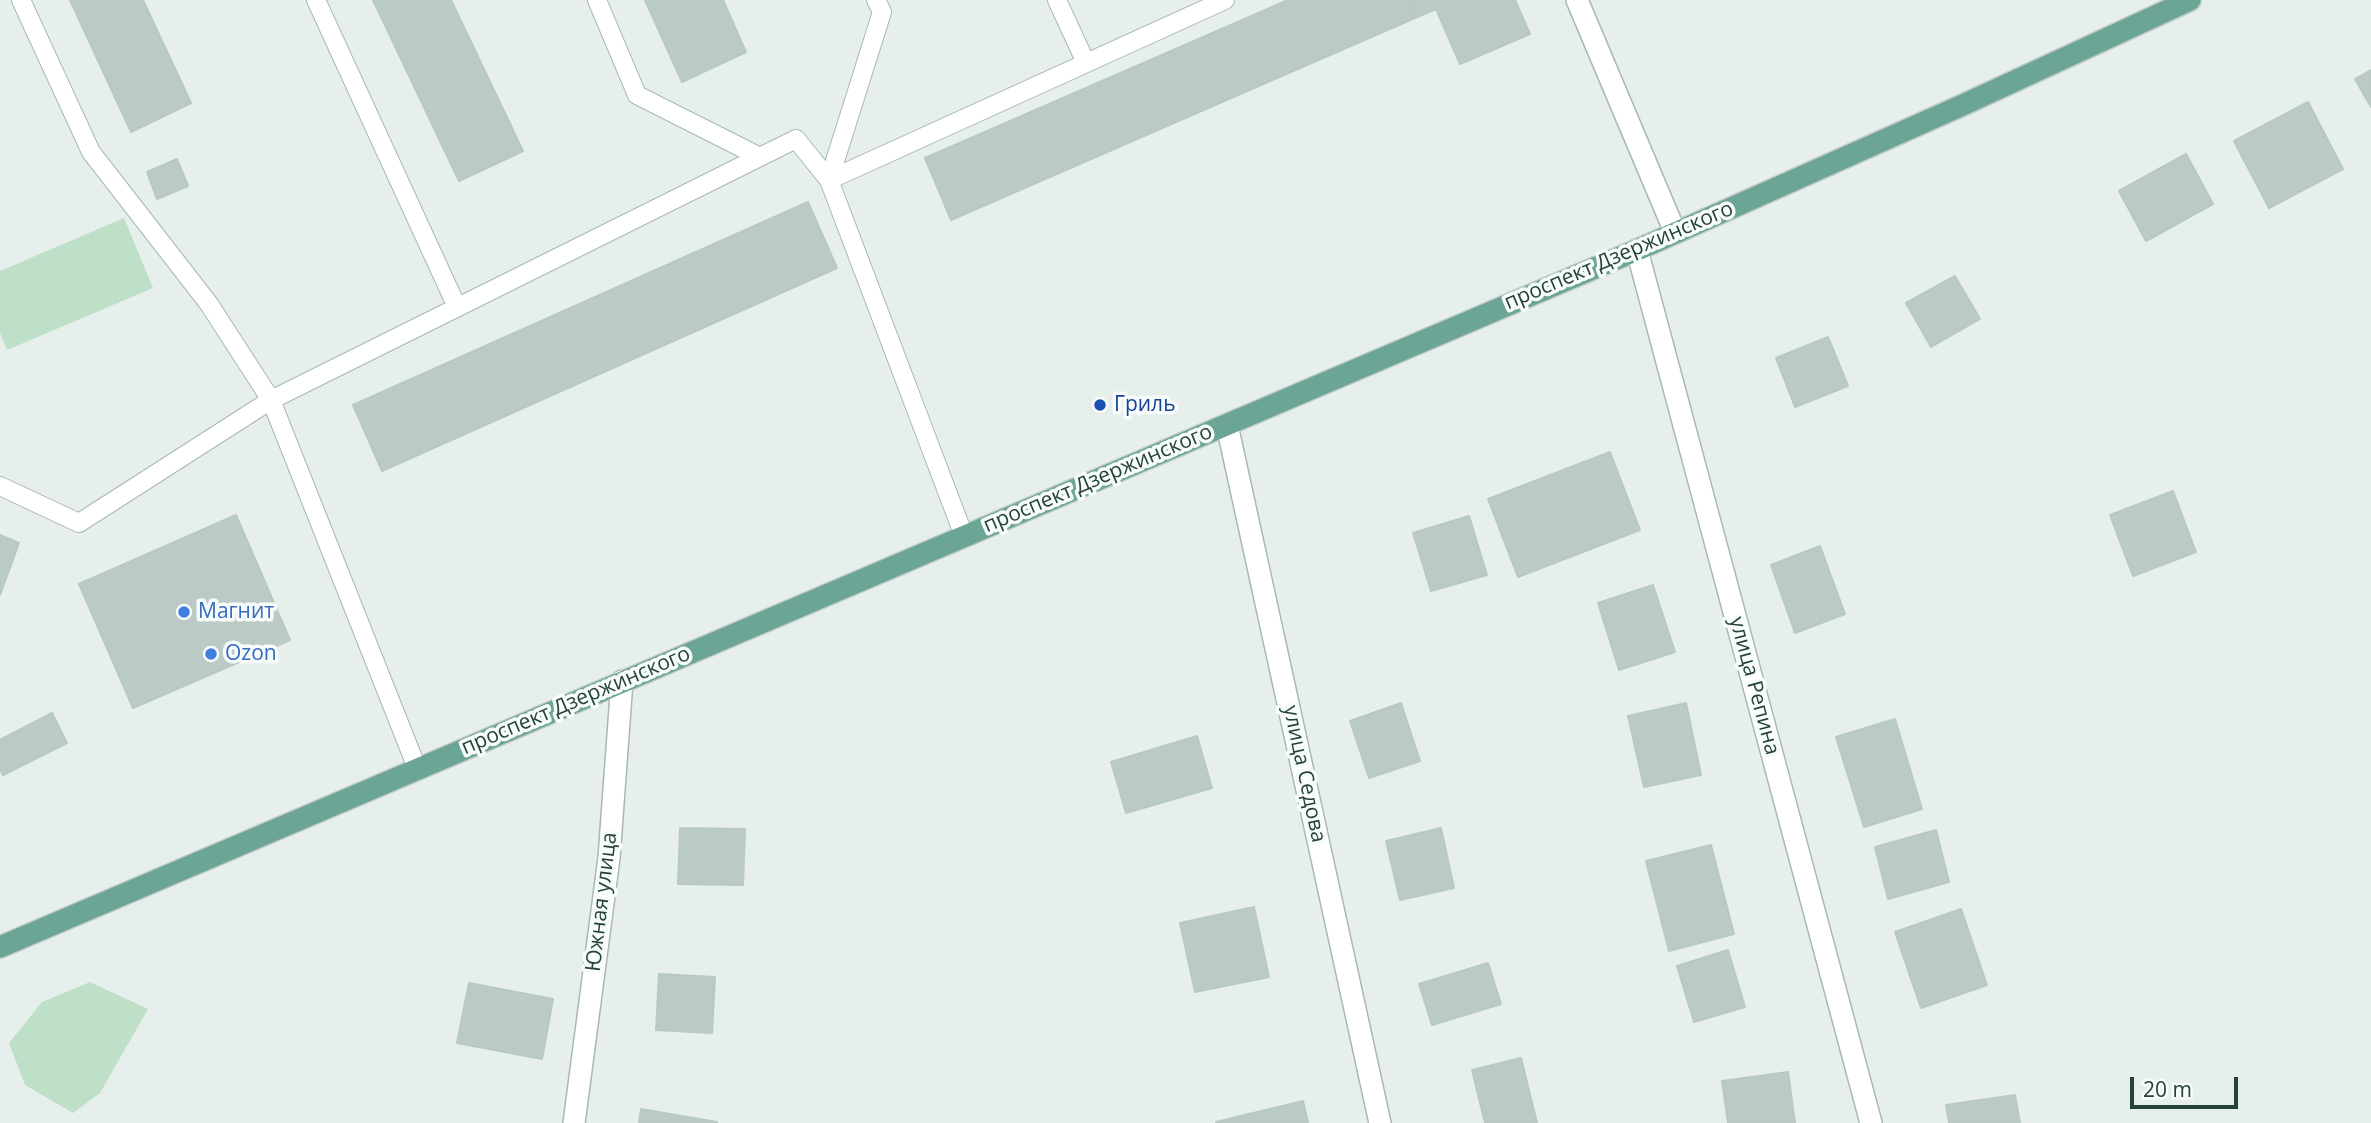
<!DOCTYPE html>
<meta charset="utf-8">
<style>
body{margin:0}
#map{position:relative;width:2371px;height:1123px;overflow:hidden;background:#e6efeb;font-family:"Open Sans",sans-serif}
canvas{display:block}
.scale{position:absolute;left:2130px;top:1077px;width:108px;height:32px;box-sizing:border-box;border:4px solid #24423a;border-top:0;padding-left:9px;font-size:21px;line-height:24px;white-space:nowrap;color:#24423a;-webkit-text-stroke:5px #f7fbf9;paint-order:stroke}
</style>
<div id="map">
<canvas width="2371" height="1123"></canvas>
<div class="scale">20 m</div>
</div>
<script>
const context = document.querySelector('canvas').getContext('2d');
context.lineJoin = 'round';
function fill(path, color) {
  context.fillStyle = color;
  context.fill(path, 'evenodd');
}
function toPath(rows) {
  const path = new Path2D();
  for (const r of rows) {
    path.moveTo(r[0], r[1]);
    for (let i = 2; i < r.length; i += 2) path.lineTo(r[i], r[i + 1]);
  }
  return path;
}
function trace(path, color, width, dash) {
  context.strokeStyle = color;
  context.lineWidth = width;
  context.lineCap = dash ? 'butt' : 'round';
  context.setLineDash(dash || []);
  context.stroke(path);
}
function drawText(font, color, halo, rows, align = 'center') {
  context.font = font + ' "Open Sans",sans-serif';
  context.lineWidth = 7;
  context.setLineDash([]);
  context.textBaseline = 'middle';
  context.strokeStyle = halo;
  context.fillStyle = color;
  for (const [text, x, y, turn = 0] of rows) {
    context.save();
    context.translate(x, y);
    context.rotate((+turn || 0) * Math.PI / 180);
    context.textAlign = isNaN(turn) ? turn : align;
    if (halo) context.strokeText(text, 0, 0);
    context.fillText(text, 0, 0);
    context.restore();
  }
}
const green = toPath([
 [124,218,153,288,7,350,0,333,0,271],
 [90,982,148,1009,100,1093,73,1113,25,1085,9,1043,42,1002]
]);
const building = toPath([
 [70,0,143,0,191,103,131,132,70,0],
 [373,0,451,0,523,151,459,181,373,0],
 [645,0,723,0,746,52,682,82,645,0],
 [1288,0,1407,0,1415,18,951,220,925,158,1288,0],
 [1407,0,1515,0,1530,34,1460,64,1436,9,1415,18,1407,0],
 [2371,70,2371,107,2355,79,2371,70],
 [2308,102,2343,169,2269,208,2234,141,2308,102],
 [2186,154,2213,204,2146,241,2119,191,2186,154],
 [177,159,188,186,157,199,147,172,177,159],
 [808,202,837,268,382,471,353,405,808,202],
 [1955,276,1980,319,1931,347,1906,303,1955,276],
 [1828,337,1848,386,1795,407,1776,358,1828,337],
 [1610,452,1640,530,1518,577,1488,499,1610,452],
 [2173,491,2196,552,2133,576,2110,515,2173,491],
 [236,515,290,640,133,708,79,584,236,515],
 [1469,516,1487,575,1431,591,1413,533,1469,516],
 [0,535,19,543,0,595,0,535],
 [1820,546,1845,614,1795,633,1771,565,1820,546],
 [1653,585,1675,652,1619,670,1598,603,1653,585],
 [1401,703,1420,761,1369,778,1350,721,1401,703],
 [1686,703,1701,775,1644,787,1628,716,1686,703],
 [52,713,67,743,3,775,0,769,0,740,52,713],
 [1895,719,1922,809,1864,827,1836,737,1895,719],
 [1197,736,1212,788,1126,813,1111,762,1197,736],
 [680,828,745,829,743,885,678,884,680,828],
 [1441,828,1454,888,1400,900,1386,841,1441,828],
 [1936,830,1949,882,1888,899,1875,847,1936,830],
 [1711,845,1734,934,1669,951,1646,861,1711,845],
 [1254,907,1269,977,1195,992,1180,923,1254,907],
 [1961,909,1987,985,1921,1008,1895,932,1961,909],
 [1728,950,1745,1007,1694,1022,1677,966,1728,950],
 [1488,963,1501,1004,1432,1025,1419,984,1488,963],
 [659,974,715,977,712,1033,656,1030,659,974],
 [469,983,553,999,542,1059,457,1043,469,983],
 [1521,1058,1537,1123,1485,1123,1472,1070,1521,1058],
 [1788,1072,1795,1123,1728,1123,1722,1081,1788,1072],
 [2015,1095,2020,1123,1949,1123,1946,1105,2015,1095],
 [1303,1101,1308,1123,1216,1123,1216,1122,1303,1101],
 [641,1109,717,1122,717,1123,639,1123,641,1109]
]);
const service = toPath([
 [21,0,91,152,209,304,271,400,417,768],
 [316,0,457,307],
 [597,0,637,95,760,157],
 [876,0,882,12,829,180,964,536],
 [1057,0,1086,63],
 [0,486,79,523,271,400,796,139,829,180,1225,0]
]);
const minor = toPath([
 [1577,0,1675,232],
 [1637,250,1871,1123],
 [1227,425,1380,1123],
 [574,1123,609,858,622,681]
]);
const primary = toPath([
 [0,947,1637,250,1965,104,2190,0]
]);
const markers = [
 [1100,405,7,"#1a4fb4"],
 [184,612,7,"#3f7fe0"],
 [211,654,7,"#3f7fe0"]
];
const streetNames = [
 ["проспект Дзержинского",1619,256,-23],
 ["проспект Дзержинского",1098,479,-23],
 ["улица Репина",1754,686,75],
 ["проспект Дзержинского",576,701,-23],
 ["улица Седова",1304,774,78],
 ["Южная улица",602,902,-83]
];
const transitNames = [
 ["Гриль",1114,405]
];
const shopNames = [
 ["Магнит",198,612],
 ["Ozon",225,654]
];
fill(green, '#bfe0c8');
fill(building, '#bbcac4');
trace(building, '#b8c9c2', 2);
trace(service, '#a8b8b2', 20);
trace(minor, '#a8b8b2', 24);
trace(primary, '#c2cac8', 24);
trace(service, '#fff', 18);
trace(minor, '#fff', 21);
trace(primary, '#6aa596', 21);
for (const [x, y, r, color] of markers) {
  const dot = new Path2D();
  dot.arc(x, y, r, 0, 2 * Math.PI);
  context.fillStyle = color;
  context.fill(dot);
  trace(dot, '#f7fbf9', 2.5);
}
drawText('21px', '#24423a', '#f7fbf9', streetNames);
drawText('21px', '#164399', '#f7fbf9', transitNames, 'left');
drawText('21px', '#366cbe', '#f7fbf9', shopNames, 'left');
</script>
